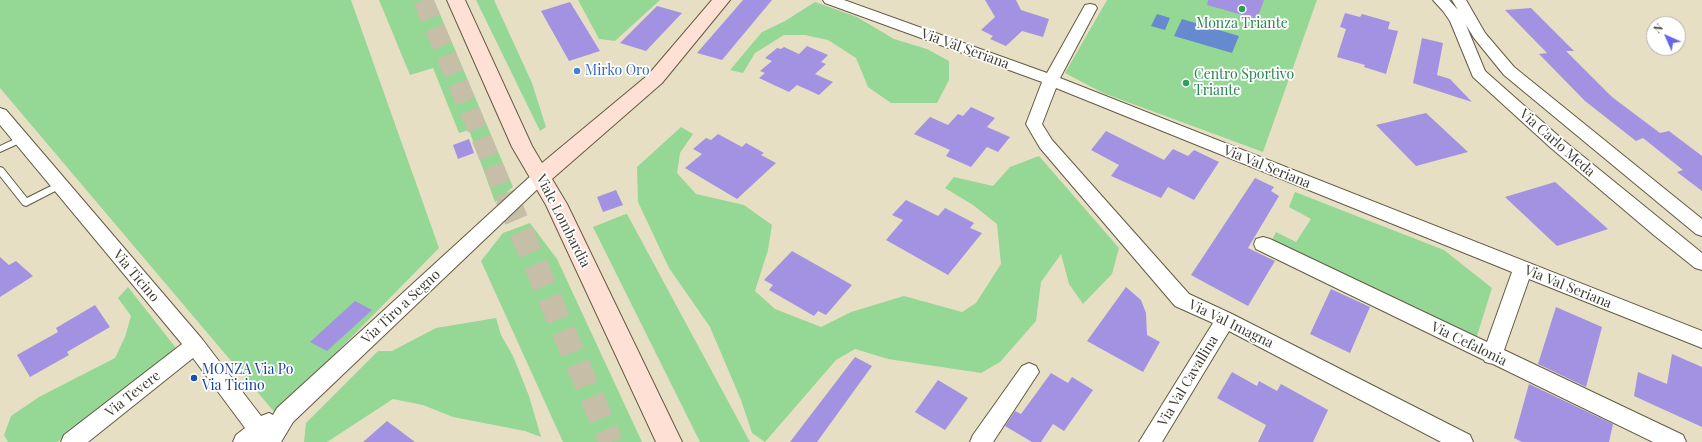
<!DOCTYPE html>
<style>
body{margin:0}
#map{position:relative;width:1702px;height:442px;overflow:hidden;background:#e7dfc4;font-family:"Playfair Display",serif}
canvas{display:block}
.north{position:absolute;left:1646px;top:16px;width:40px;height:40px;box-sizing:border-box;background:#fff;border:1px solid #b3b1ad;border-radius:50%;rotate:315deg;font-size:11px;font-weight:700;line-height:16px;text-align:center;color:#403c32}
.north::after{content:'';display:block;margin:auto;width:14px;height:18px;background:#646ae3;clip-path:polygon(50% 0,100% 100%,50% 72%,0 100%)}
</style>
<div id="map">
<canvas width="1702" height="442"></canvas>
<div class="north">N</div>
</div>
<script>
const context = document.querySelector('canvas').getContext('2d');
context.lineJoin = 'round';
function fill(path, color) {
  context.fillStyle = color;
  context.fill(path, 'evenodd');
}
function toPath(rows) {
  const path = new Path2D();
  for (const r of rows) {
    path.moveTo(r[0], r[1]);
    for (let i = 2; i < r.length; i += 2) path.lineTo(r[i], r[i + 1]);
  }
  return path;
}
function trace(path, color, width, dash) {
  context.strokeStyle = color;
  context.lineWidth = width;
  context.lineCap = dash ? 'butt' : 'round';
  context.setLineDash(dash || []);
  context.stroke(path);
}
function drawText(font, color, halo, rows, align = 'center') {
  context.font = font + ' "Playfair Display",serif';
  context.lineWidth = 3.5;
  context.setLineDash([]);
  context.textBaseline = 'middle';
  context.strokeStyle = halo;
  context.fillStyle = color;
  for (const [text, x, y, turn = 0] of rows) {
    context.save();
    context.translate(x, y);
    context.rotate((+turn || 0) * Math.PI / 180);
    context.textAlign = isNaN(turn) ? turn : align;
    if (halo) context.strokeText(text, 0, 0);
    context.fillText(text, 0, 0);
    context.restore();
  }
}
const green = toPath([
 [0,0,351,0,439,248,276,414,0,88],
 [379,0,434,0,513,187,495,202,469,130,459,133,433,68,410,75],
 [476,0,494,0,532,83,546,127,540,131],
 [578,0,660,0,615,41,599,39],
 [1107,0,1317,0,1263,152,1103,93,1065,73],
 [815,2,857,17,894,39,927,49,949,61,949,80,937,103,891,103,868,87,856,58,828,40,805,35,784,35,755,53,743,73,730,70,762,32,785,21],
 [681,127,693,134,680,153,677,173,696,194,744,205,772,225,768,250,755,291,775,309,821,327,851,312,904,296,962,312,976,303,1001,264,997,224,973,205,945,188,954,177,993,186,1010,167,1039,156,1119,248,1112,274,1083,304,1069,284,1061,254,1041,282,1036,321,1000,362,981,373,888,359,855,349,836,360,765,442,752,433,741,400,710,327,669,268,638,202,637,167],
 [1295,192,1444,250,1492,288,1476,339,1271,242,1276,232,1296,242,1311,219,1289,207],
 [626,214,627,214,750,442,700,442,593,227],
 [530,223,557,259,642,442,563,442,481,261,503,233],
 [128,287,176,348,57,442,8,442,4,435,11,416,39,397,115,358,125,337,131,316,118,298],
 [496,318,501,335,513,356,529,396,541,437,525,431,453,417,423,405,393,399,327,442,304,442,306,423,378,351,392,351,436,328]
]);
const water = toPath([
 [1157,14,1170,18,1165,30,1151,26],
 [1182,19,1239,36,1232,53,1174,36]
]);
const building = toPath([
 [743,0,772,0,722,60,697,53],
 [985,0,1016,0,1021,10,1049,19,1043,37,1022,31,1006,46,990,39,993,36,981,30,995,17],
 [1208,0,1264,0,1257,19,1207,5],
 [570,2,600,51,569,61,541,11],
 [657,6,682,13,646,51,620,43],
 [1531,8,1574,51,1566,51,1612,97,1660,133,1669,131,1702,156,1702,191,1677,172,1683,170,1643,138,1636,141,1585,101,1539,54,1547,53,1505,10],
 [1345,13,1360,17,1362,14,1390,22,1388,29,1398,31,1386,74,1364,67,1365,65,1337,57,1346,29,1340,27],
 [1422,38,1443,43,1437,75,1450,79,1472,102,1413,83],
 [807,46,828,55,821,62,826,64,815,74,833,82,819,95,797,85,789,92,759,78,765,73,760,71,772,61,765,58,777,48,781,49,784,47,799,54],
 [971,107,995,118,987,127,1010,137,998,152,987,147,971,167,946,156,950,150,914,134,930,117,948,125,958,114,963,116],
 [1426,113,1468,152,1416,166,1376,125],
 [1106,131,1164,160,1173,149,1188,156,1194,150,1219,162,1194,200,1168,187,1161,198,1111,176,1119,165,1091,150],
 [718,134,742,147,746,143,764,153,761,155,776,163,737,199,685,168,702,154,693,149,706,138,711,140],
 [469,139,474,153,458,159,453,145],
 [1255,178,1274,187,1271,191,1279,196,1248,248,1275,261,1248,306,1191,275],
 [1555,182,1608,229,1557,246,1505,197],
 [616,190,623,205,603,212,597,197],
 [906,200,938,216,945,208,974,223,970,228,982,233,948,275,886,240,903,220,892,215],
 [792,251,852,285,826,315,818,311,814,316,769,290,773,285,764,280],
 [0,257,9,265,16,261,33,276,0,297],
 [1126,287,1141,300,1146,313,1147,335,1160,342,1143,372,1087,341],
 [1331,289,1370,307,1350,353,1310,334],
 [355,301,372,310,327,351,310,342],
 [95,305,110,327,67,352,69,355,30,377,17,355,58,332,56,328],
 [1556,307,1602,327,1586,387,1538,364],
 [1672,354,1702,367,1702,427,1634,396,1638,372,1667,384],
 [855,357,872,366,817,442,790,442],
 [1232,372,1257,386,1259,381,1277,391,1281,384,1328,410,1313,442,1258,442,1266,425,1217,398],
 [1051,373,1068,383,1072,377,1093,390,1064,431,1053,424,1041,442,1032,442,1005,426,1015,411,1021,414],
 [938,380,968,398,945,430,915,412],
 [1529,384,1613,424,1609,442,1522,442,1514,438],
 [387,421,415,442,363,442]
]);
const highwayTunnelFar1 = toPath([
 [423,0,507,199]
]);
const highwayTunnel = toPath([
 [507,198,611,442]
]);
const lane = toPath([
 [21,136,24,137,25,139,24,141,0,152,0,146,21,136],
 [0,167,3,168,27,198,57,183,60,182,64,185,63,187,26,206,23,205,0,176,0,167]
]);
const street = toPath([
 [823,0,844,0,1047,73,1085,5,1090,4,1095,5,1097,8,1060,78,1702,331,1702,348,1529,279,1504,350,1683,435,1686,442,1653,442,1493,364,1485,362,1484,360,1256,249,1254,244,1256,239,1263,237,1270,239,1487,342,1512,272,1056,88,1042,124,1052,140,1189,294,1232,314,1470,435,1473,442,1441,442,1229,331,1162,442,1139,442,1213,323,1175,306,1040,148,1026,124,1042,82,825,3,823,0],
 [1433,0,1449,0,1458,10,1452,0,1466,0,1485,33,1514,67,1702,219,1702,236,1696,234,1504,75,1474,38,1466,25,1485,71,1563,140,1702,253,1702,270,1695,268,1655,236,1551,148,1473,77,1450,21,1443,11,1433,0],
 [0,108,6,110,202,339,261,416,269,413,273,415,277,408,535,172,541,170,547,172,550,176,547,180,293,422,281,442,233,442,236,435,245,428,193,358,88,442,61,442,64,435,182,344,0,125,0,108],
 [1029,363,1036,366,1039,372,993,442,970,442,973,435,1022,366,1029,363]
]);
const secondary = toPath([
 [447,0,465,0,532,146,542,163,648,75,712,0,730,0,662,83,552,179,567,204,682,442,656,442,546,205,512,147,447,0]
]);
const markers = [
 [1242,9,4,"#2e9e5b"],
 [577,71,4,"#3f7fe0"],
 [1186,83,4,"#2e9e5b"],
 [194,378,4,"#1a4fb4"]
];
const leisureNames = [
 ["Monza Triante",1242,24],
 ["Centro Sportivo",1194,75,"left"],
 ["Triante",1194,91,"left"]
];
const streetNames = [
 ["Via Val Seriana",965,49,20],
 ["Via Carlo Meda",1557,143,41],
 ["Via Val Seriana",1267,167,22],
 ["Viale Lombardia",563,221,63],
 ["Via Ticino",136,276,50],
 ["Via Val Seriana",1568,287,22],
 ["Via Tiro a Segno",401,307,-43],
 ["Via Val Imagna",1231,324,26],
 ["Via Cefalonia",1469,344,26],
 ["Via Val Cavallina",1188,381,-59],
 ["Via Tevere",133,394,-38]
];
const shopNames = [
 ["Mirko Oro",585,71]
];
const transitNames = [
 ["MONZA Via Po",202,370],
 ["Via Ticino",202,386]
];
fill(green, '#95d795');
fill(water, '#6689d0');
fill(building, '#a292e1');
trace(highwayTunnelFar1, '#c6bea7', 20, [20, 10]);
trace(highwayTunnel, '#c6bea7', 24, [24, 12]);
trace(lane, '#625b43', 2);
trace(street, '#625b43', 2);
trace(secondary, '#625b43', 2);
fill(lane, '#fff');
fill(street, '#fff');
fill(secondary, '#fee1d4');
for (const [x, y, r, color] of markers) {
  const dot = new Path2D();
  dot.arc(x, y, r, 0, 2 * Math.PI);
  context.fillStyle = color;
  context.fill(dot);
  trace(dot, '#fff', 1.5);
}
drawText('14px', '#27864d', '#fff', leisureNames);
drawText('14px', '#403c32', '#fff', streetNames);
drawText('14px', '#366cbe', '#fff', shopNames, 'left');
drawText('14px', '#164399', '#fff', transitNames, 'left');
</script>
